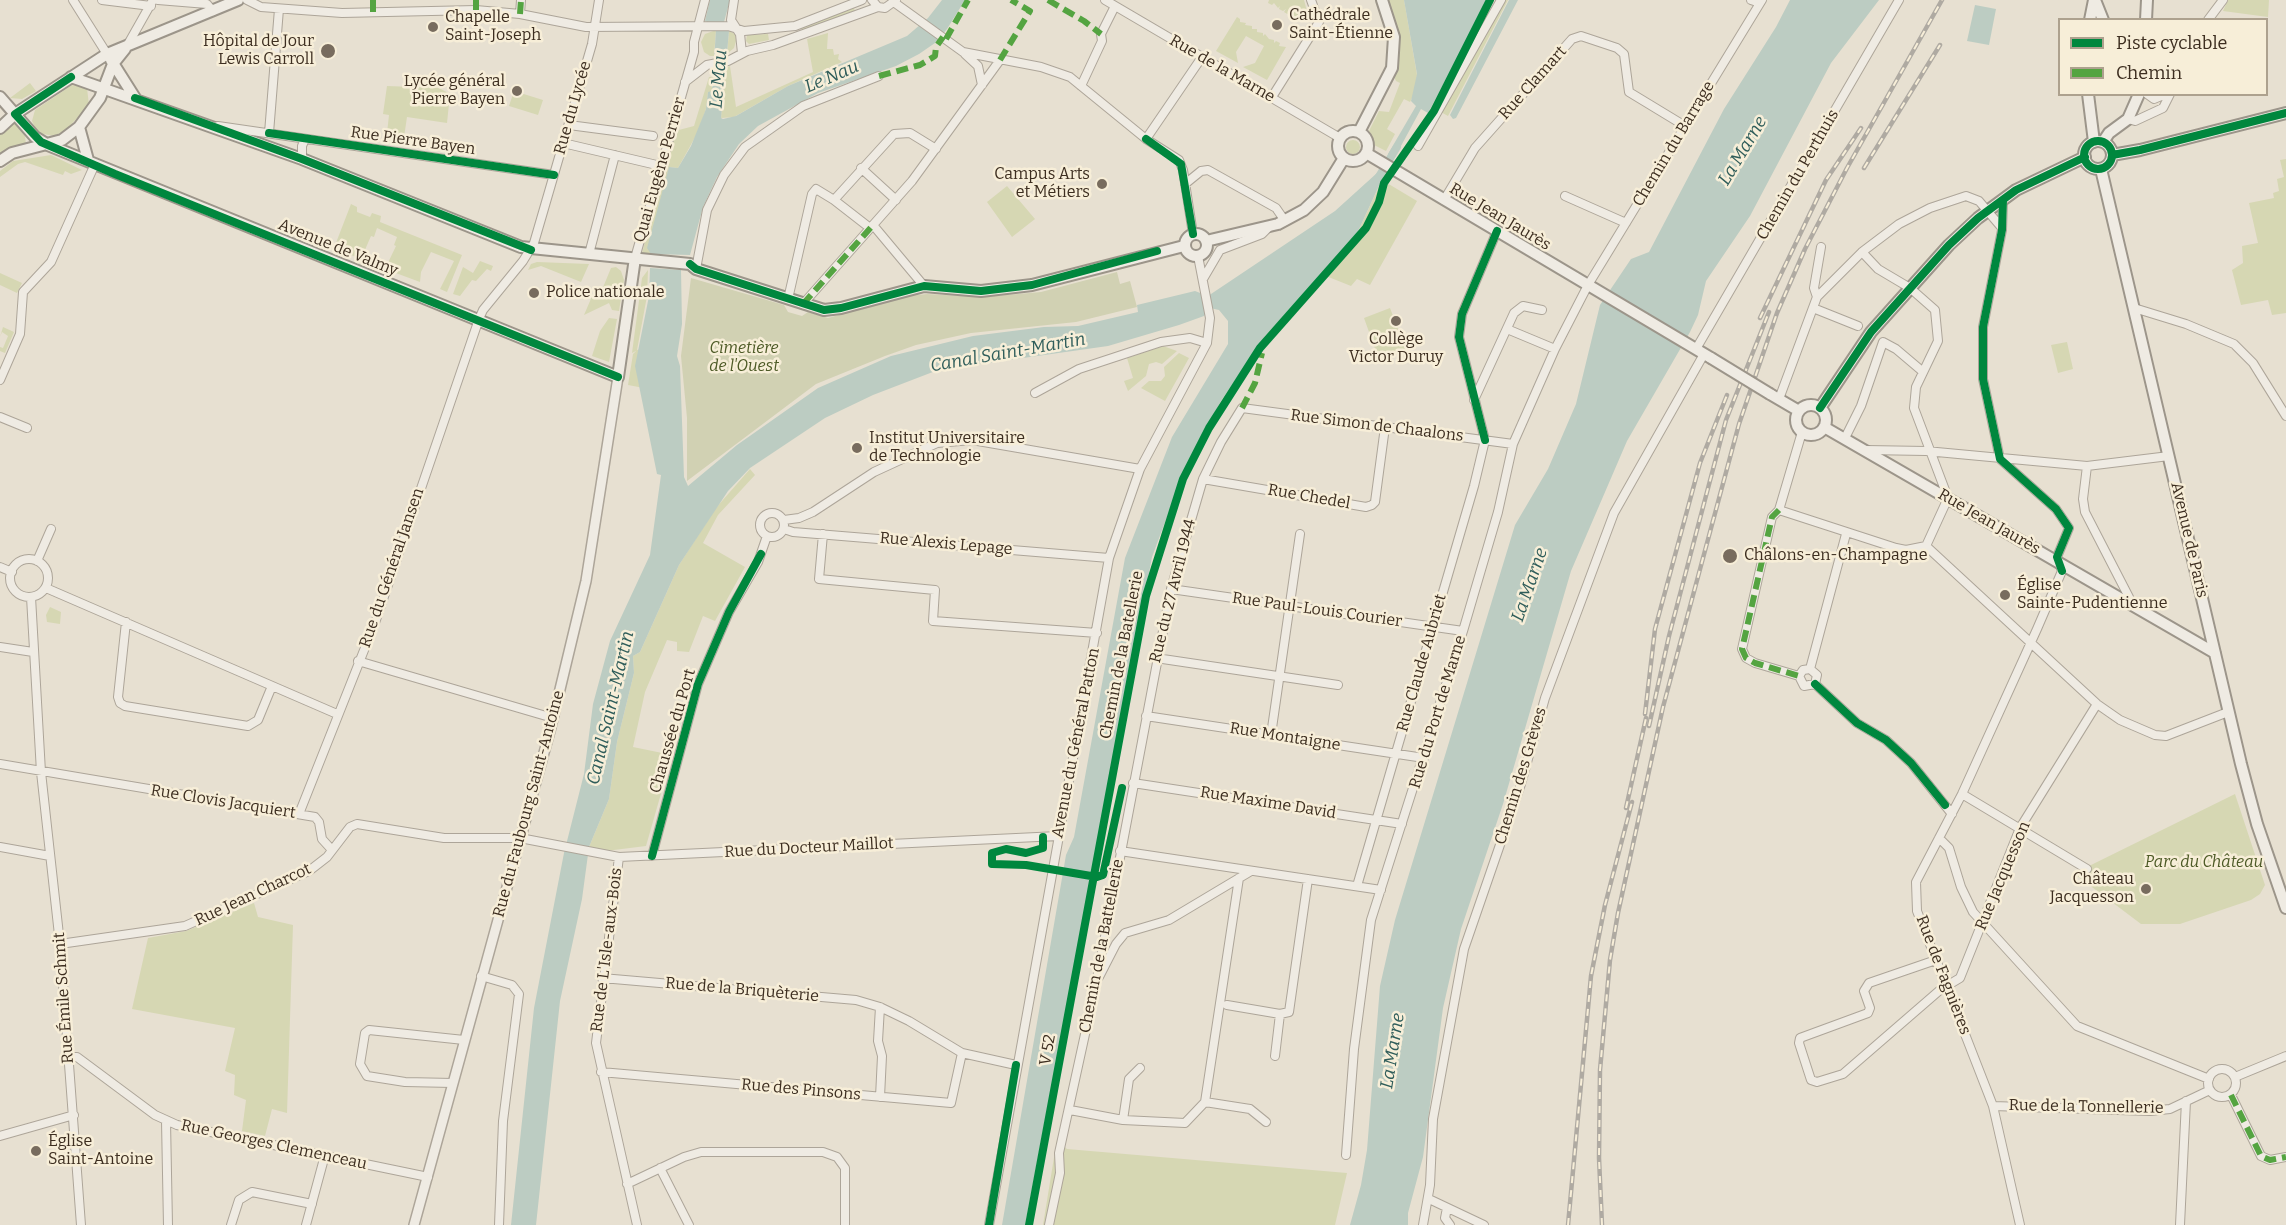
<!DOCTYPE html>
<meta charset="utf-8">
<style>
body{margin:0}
#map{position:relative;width:2286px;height:1225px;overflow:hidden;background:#e7e0d1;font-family:Bitter,serif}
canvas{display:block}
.legend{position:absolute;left:2058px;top:18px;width:210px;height:78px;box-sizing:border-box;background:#f7eed8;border:2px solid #ada18e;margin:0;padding:8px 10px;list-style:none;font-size:18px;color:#3d2e20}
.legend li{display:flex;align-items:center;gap:12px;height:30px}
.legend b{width:30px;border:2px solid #ada18e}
</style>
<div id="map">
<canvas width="2286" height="1225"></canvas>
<ul class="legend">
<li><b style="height:8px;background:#00873e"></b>Piste cyclable</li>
<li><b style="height:8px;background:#54a441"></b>Chemin</li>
</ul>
</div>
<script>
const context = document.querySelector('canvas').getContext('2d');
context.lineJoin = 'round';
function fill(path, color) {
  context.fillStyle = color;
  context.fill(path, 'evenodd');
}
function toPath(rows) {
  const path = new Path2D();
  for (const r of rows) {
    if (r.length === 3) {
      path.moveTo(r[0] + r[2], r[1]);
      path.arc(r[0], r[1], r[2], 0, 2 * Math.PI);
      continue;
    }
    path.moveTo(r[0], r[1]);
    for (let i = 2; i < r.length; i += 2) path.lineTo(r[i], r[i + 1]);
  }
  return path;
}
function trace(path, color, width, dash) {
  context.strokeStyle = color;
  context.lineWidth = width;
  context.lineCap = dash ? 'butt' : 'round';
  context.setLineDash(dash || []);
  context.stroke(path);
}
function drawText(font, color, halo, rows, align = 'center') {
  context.font = font + ' Bitter,serif';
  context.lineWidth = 5;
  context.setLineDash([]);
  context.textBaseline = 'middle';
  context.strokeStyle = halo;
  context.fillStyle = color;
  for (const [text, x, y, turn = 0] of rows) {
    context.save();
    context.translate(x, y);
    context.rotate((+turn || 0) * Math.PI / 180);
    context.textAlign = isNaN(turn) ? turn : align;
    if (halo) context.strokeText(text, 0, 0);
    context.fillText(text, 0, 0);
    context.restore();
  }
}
const green = toPath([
 [1269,0,1304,0,1308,15,1301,22,1296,19,1297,16,1295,18,1290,16,1292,13,1289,15,1284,12,1286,9,1283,11,1279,9,1280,6,1278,8,1274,3,1272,5,1268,3],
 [1382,0,1404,0,1417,75,1415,92,1410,102,1404,99,1387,129,1395,134,1386,151,1374,145,1369,131,1379,111,1389,112,1400,83,1396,81,1391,71,1394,54],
 [1502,0,1508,0,1448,116,1439,111],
 [2228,0,2269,0,2268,17,2223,11],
 [854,8,855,12,802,30,801,27],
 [1237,17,1240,19,1240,22,1246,23,1245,25,1252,26,1252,29,1257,29,1257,32,1263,33,1263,36,1265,34,1269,39,1274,40,1274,43,1276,41,1280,43,1279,46,1286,47,1267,80,1243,67,1255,63,1264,46,1246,36,1236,52,1238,63,1216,51],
 [716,30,714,56,710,56,704,52,701,42,705,34],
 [729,31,735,34,736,41,734,48,727,54],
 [828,33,827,49,833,49,834,55,839,54,838,59,842,62,788,86,734,117,721,118,725,68,730,66,736,107,813,72,807,39],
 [768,34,769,40,749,44,746,41,747,35],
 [709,77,713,77,712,92,708,92,706,109,698,132,678,168,669,167,651,254,642,253,675,131,694,126],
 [30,83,36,91,22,99,10,98],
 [72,85,87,88,89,105,66,130,54,136,38,133,32,121,35,110],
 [387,86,439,88,450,94,447,123,407,117,403,144,386,142,389,115,383,114],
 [514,91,543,100,538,115,509,106],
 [13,122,25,136,26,144,9,148,0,154,0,134],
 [1353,147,7],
 [51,155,82,170,71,174,65,171,63,175,25,162,18,164,0,177,0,171,13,161],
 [2286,159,2286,313,2272,315,2268,300,2241,305,2232,270,2243,263,2242,246,2258,243,2249,203,2274,198,2273,193,2279,191,2277,179,2284,177,2280,160],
 [1382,180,1417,201,1370,285,1357,279,1351,286,1321,274,1355,238],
 [1007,186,1035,219,1012,237,987,202],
 [351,204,357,207,357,212,370,217,372,213,381,216,380,222,462,255,447,292,440,289,454,261,431,252,421,272,420,282,385,269,396,246,394,245,397,237,377,228,374,237,371,236,361,259,334,248],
 [480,261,493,266,491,271,487,269,476,281,472,280,460,296,453,294,463,267,473,273],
 [537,262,589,264,581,282,541,266,528,270,531,264],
 [616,267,621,271,624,280,619,311,612,310,609,303,584,315,593,294,599,297,611,268],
 [648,270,647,296,637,350,649,346,644,388,628,385,633,354,636,351,632,353,642,278],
 [0,273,22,283,17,293,0,285],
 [1390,308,1406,350,1379,360,1364,318],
 [609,318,617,319,609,362,592,356,600,331],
 [3,327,14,332,5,353,0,351,0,347,3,348,8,336,2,332,0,337],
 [2067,342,2073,369,2058,373,2051,345],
 [1163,346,1177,351,1162,364,1156,362,1149,364,1146,376,1128,391,1124,381,1133,378,1127,358],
 [1179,353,1189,358,1165,401,1141,388,1149,381,1161,381,1165,376,1164,367],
 [750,469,755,475,718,515,703,543,745,567,715,621,703,616,689,652,677,651,677,642,667,640,645,692,633,747,672,755,646,846,606,851,589,847,609,799,617,742,634,673,633,656,640,652,679,565,715,509],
 [50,607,61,612,60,624,47,622,46,615],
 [2235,794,2265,885,2260,894,2251,900,2180,924,2141,924,2076,875,2082,871,2085,873,2089,866],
 [254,903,258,917,293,925,287,1113,272,1109,265,1136,242,1131,246,1100,234,1095,235,1075,225,1071,235,1028,132,1009,148,938,186,931],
 [1057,1139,1067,1149,1347,1173,1335,1225,1043,1225]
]);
const cemetery = toPath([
 [1117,272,1120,284,1130,281,1137,307,1076,322,971,333,916,345,885,356,816,384,687,481,687,418,681,356,691,278,784,305,788,312,802,316,808,312,828,318,907,296,927,294,983,297,1041,292]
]);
const water = toPath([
 [710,0,730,0,724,22,729,31,721,118,723,119,736,116,788,86,907,36,928,18,942,0,965,0,947,29,935,43,919,54,896,66,818,93,758,126,739,144,717,177,703,207,690,255,651,254,647,248,669,167,678,168,691,146,706,109,708,92,712,91,716,30,714,25,705,21],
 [1404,0,1488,0,1428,113,1421,109,1395,157,1388,154,1416,106,1411,101,1417,74],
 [1509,0,1518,0,1456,118,1453,119,1450,115],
 [1790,0,1879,0,1831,63,1750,216,1706,281,1698,315,1690,332,1627,441,1571,571,1503,804,1461,929,1443,1008,1423,1157,1408,1213,1408,1225,1350,1225,1361,1185,1367,1150,1380,986,1395,920,1515,525,1548,469,1576,404,1600,305,1631,259,1649,252,1724,109,1776,27],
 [1975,5,1996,9,1989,45,1967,41],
 [1377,173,1383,177,1355,238,1265,336,1221,401,1187,463,1152,557,1025,1225,1002,1225,1066,855,1074,837,1125,558,1172,437,1228,344,1228,321,1219,310,1210,308,1204,316,1179,325,1108,346,938,370,873,395,825,418,750,468,728,491,679,565,640,652,633,656,634,673,617,742,609,799,589,847,582,899,560,1001,536,1225,511,1225,534,1008,564,853,584,774,593,704,610,641,650,555,661,475,657,474,635,366,649,296,650,268,681,270,682,324,677,356,680,366,684,477,688,486,737,445,818,388,891,356,973,336,1044,327,1078,326,1138,312,1137,305,1195,291,1208,296,1335,211]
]);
const canal = toPath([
 [1375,183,1397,147]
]);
const minor = toPath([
 [73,0,107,54],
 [102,0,151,6],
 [158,0,207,4,213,11],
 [247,0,261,7,342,13,476,10,520,14,586,27,728,26,744,31,795,26,862,0],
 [734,0,731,20,740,34,742,53],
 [872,0,878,7,885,8,896,0],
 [1105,0,1340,138],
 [1751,0,1760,3],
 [895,3,963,52,1041,67,1070,77,1146,139,1179,160,1183,170,1193,234],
 [520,14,521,0],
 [2208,20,2223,0],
 [127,46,153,0],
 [965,54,978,66,982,85],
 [685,82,707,65,728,61,747,51,773,45,878,7],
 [1081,86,1102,41,1101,34,1115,6],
 [2147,94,2154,99,2166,94],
 [1272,97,1319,22,1311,0],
 [2128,119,2135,121,2163,108,2170,94],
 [569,125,653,136],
 [218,126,554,175],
 [269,133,279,9],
 [1146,139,1202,57],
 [563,143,661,166],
 [1418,146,1501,0],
 [302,159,302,146,305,139],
 [861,168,896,200],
 [1185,184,1201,171,1208,170,1276,208,1285,221],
 [1565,196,1626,223],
 [834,200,870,228],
 [1444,200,1475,148,1572,39,1581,36,1617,48,1624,54,1629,92,1685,126],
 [2003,200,2002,230,1983,327,1983,379,2000,459,2056,509,2069,528,2057,557,2062,571,2037,629,1962,794,1916,882,1917,911,1993,1106,2020,1225],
 [873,225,924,286],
 [1862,252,1878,269,1910,288,1935,310,1938,341,1916,387,1914,408,1948,498,1926,546],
 [589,254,615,155],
 [635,258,694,52,694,42,705,0],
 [696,269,707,210,724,175,745,147,803,106,879,76],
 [1203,279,1220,250,1262,234,1269,227],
 [1817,297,1814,288,1821,247],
 [788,299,812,194,816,189,834,200,894,134,910,133,936,149],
 [803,304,912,181,1000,60],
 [1813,308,1858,326],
 [2134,308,2186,324,2234,344,2253,363,2286,416],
 [1507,329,1555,349],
 [1696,349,1899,0],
 [0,380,20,334,23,292,51,262,95,164],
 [1035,393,1079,369,1161,342,1190,338,1207,343],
 [1779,399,1817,297,1862,252,1899,224,1930,208,1966,196,1979,201,2002,228],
 [1474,400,1514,313,1523,306,1542,310],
 [0,417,27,428],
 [1845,438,1861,406,1883,342,1896,349,1922,371],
 [1866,450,1926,451,2087,466,2169,456],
 [2087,466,2083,499,2085,512,2133,605],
 [1203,479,1366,507,1372,505,1375,502,1385,427],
 [1779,510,1896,548,1906,550,1926,546,2097,704,2120,720,2155,735,2166,736,2228,712],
 [1779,510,1772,517,1742,649,1746,658,1755,663,1799,676],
 [1779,510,1802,432],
 [772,525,12],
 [784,520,799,518,813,512,874,472,937,443,972,440,1140,469],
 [784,529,793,532,1109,558],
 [823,534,819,579,935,590,933,621,1097,633],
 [29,578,19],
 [37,561,51,529],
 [0,567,12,572],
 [46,588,337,714],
 [1171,589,1463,631],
 [31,597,41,772,60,944,81,1225],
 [126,622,118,697,120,703,125,706,248,726,258,720,272,686],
 [0,647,33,652],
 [1156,658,1338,685],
 [358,661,553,718],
 [1810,669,1846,534],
 [1799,676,1803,670,1810,669,1817,675,1815,684],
 [1799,676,1804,686,1815,684],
 [1815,684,1857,723,1886,740,1911,763,1952,814],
 [1146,716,1424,758],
 [1271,735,1300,534],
 [0,764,315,817,319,822,322,839,332,850],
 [1133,783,1402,824],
 [1962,794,2087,869],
 [299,814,376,620,479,319,483,310,523,261,534,243,592,44,599,0],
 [1939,838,1949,848,1961,887,1973,912,2077,1026,2209,1079],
 [0,847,50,856],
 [1120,851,1381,890],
 [652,856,698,684,729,612,758,562,767,536],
 [619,857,596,1043,637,1225],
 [1357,886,1474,486,1485,440,1459,337,1462,314,1497,231],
 [60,944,185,926,309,871,327,857,350,827,357,824,444,838,520,838,619,857,1058,836],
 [1936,960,1869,983,1864,991,1870,1008,1868,1013,1800,1038,1799,1043,1811,1080,1817,1082,1843,1074,1940,990,1960,978,2020,828,2097,704],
 [481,976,512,985,519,994,503,1121,499,1225],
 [1099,977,1116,944,1125,933,1169,920,1251,871],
 [602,978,856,1000,880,1007,909,1021,962,1053,1016,1065],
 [1227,1005,1280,1014,1289,1012,1308,879],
 [880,1007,878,1041,882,1056,880,1097],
 [1275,1056,1280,1014],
 [68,1057,77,1057,155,1115,177,1125,428,1177],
 [2222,1083,14],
 [601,1072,951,1103,962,1053],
 [2235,1077,2286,1056],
 [453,1083,405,1082,367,1076,360,1064,365,1033,369,1030,464,1040],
 [2231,1095,2261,1156,2270,1160,2286,1157],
 [1205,1102,1239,878],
 [1993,1106,2150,1111,2170,1109,2210,1090],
 [1070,1110,1123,1120,1185,1123,1205,1102,1250,1109,1266,1122],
 [1123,1120,1129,1079,1140,1068],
 [166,1121,168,1225],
 [0,1136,74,1115],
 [1346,1155,1354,1049,1371,920,1463,631,1498,512,1513,444,1555,349,1588,285,1762,0],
 [660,1168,689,1225],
 [627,1184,684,1157,701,1152,823,1152,837,1157,845,1168,845,1225],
 [1429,1199,1484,1225],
 [1447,1208,1445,1218,1450,1225],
 [231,1225,239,1200,252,1192,312,1204],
 [306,1225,325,1155],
 [989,1225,1109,558,1140,469,1207,343,1210,318,1198,256],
 [1049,1225,1060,1173,1059,1153,1096,984,1171,589,1203,479,1221,442,1242,408,1513,444],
 [1423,1225,1430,1185,1433,1119,1464,949,1521,784,1545,698,1614,513,1704,354],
 [2180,1225,2186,1101]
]);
const tertiary = toPath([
 [414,1225,550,731,586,581,618,377]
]);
const secondary = toPath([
 [2095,0,2103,20],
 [2090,20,2094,0],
 [2146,20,2147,0],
 [111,60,135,98],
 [71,77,302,159,521,247,690,264,696,269,824,310,841,308,924,286,981,291,1032,285,1184,246],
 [2088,94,2094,142],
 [0,97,35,137,48,145,618,377,635,258],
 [79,127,88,160],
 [0,128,15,114,107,54,238,0],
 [1353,146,15],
 [1359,132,1392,68,1394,37,1382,0],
 [2098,155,14],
 [2103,142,2109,133,2128,119,2139,94],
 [1366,153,1711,358],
 [2112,155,2140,150,2286,113],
 [0,161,12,153,62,140,79,127,100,98,113,64,125,49],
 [2101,169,2241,764,2257,824,2286,908],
 [1196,245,11],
 [1206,241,1278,224,1304,210,1323,192,1344,158],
 [1770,394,1799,411],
 [1811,420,15],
 [1820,408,1871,332,1949,245,1978,218,2016,190,2085,157],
 [1824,427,2215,653]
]);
const rail = toPath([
 [1864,168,1940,45],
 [1760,318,1826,180,1861,128],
 [1645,714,1655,629,1700,463,1727,395],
 [1649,726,1669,636,1726,420,1769,312],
 [1626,808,1646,718],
 [1568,1225,1591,976,1605,905,1632,802],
 [1602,1225,1599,1158,1600,1070,1610,960,1618,913,1663,707,1739,424,1777,313,1805,249,1847,168,1942,0]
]);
const secondaryBridge = toPath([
 [1711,358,1770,394]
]);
const quiet = toPath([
 [373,0,373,13],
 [476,0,476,10],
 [1048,0,1084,21,1101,34],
 [520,14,521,0],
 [946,39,968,0],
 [1000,60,1030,11,1011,0],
 [879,76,920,65,935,56,936,47,943,37],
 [803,304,873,225],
 [1242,408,1255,383,1262,353],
 [1779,510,1772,517,1742,649,1746,658,1755,663,1799,676],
 [2231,1095,2261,1156,2270,1160,2286,1157]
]);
const cycleway = toPath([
 [71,77,15,114,41,142,115,174,618,377],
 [135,98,302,159,531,250],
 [269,133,554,175],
 [1146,139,1181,164,1193,234],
 [2098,155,14],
 [2112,155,2140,150,2286,113],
 [2003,200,2002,230,1983,327,1983,379,2000,459,2056,509,2069,528,2057,557,2062,571],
 [690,264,696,269,824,310,841,308,924,286,981,291,1032,285,1157,251],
 [1820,408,1871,332,1949,245,1978,218,2016,190,2085,157],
 [1485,440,1459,337,1462,314,1497,231],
 [1815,684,1857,723,1886,740,1911,763,1945,805],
 [1043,837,1043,848,1026,853,1006,849,992,853,992,864,1026,865,1097,877,1103,875,1122,788],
 [652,856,698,684,729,612,761,554],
 [989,1225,1016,1065],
 [1029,1225,1146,596,1183,479,1209,428,1260,348,1366,228,1379,202,1384,183,1434,111,1490,0]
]);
const markers = [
 [1277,25,6,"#786c5e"],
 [433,27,6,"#786c5e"],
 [328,51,8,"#786c5e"],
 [517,91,6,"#786c5e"],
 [1102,184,6,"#786c5e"],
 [534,293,6,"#786c5e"],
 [1396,321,6,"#786c5e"],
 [857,448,6,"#786c5e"],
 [1730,556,8,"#786c5e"],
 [2005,595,6,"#786c5e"],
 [2146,889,6,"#786c5e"],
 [36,1151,6,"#786c5e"]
];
const poiNames = [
 ["Cathédrale",1289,16],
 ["Saint-Étienne",1289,34],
 ["Chapelle",445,18],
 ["Saint-Joseph",445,36],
 ["Hôpital de Jour",314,42,"right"],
 ["Lewis Carroll",314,60,"right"],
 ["Lycée général",505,82,"right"],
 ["Pierre Bayen",505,100,"right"],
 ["Campus Arts",1090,175,"right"],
 ["et Métiers",1090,193,"right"],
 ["Police nationale",546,293],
 ["Collège",1396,340,"center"],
 ["Victor Duruy",1396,358,"center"],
 ["Institut Universitaire",869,439],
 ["de Technologie",869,457],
 ["Châlons-en-Champagne",1744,556],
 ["Église",2017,586],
 ["Sainte-Pudentienne",2017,604],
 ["Château",2134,880,"right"],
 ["Jacquesson",2134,898,"right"],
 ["Église",48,1142],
 ["Saint-Antoine",48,1160]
];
const streetNames = [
 ["Rue de la Marne",1222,69,30],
 ["Rue Clamart",1533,83,-48],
 ["Rue du Lycée",573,108,-74],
 ["Rue Pierre Bayen",413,141,8],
 ["Chemin du Barrage",1674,144,-59],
 ["Quai Eugène Perrier",660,170,-74],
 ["Chemin du Perthuis",1798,175,-60],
 ["Rue Jean Jaurès",1500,217,31],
 ["Avenue de Valmy",338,248,22],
 ["Rue Simon de Chaalons",1377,426,7],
 ["Rue Chedel",1309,497,10],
 ["Rue Jean Jaurès",1989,522,30],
 ["Avenue de Paris",2189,540,77],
 ["Rue Alexis Lepage",946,544,5],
 ["Rue du Général Jansen",392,568,-71],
 ["Rue du 27 Avril 1944",1173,591,-76],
 ["Rue Paul-Louis Courier",1317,610,8],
 ["Chemin de la Batellerie",1122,655,-79],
 ["Rue Claude Aubriet",1422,663,-74],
 ["Rue du Port de Marne",1438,712,-73],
 ["Chaussée du Port",673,731,-74],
 ["Rue Montaigne",1285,737,9],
 ["Avenue du Général Patton",1076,743,-79],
 ["Chemin des Grèves",1521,776,-73],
 ["Rue Clovis Jacquiert",223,802,9],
 ["Rue Maxime David",1268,803,9],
 ["Rue du Faubourg Saint-Antoine",529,804,-75],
 ["Rue du Docteur Maillot",809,848,-3],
 ["Rue Jacquesson",2003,876,-67],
 ["Rue Jean Charcot",253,895,-25],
 ["Chemin de la Battellerie",1102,946,-79],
 ["Rue de L'Isle-aux-Bois",607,950,-83],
 ["Rue de Fagnières",1943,975,69],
 ["Rue de la Briquèterie",742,990,5],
 ["Rue Émile Schmit",64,998,-94],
 ["V 52",1048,1050,-80],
 ["Rue des Pinsons",801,1090,5],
 ["Rue de la Tonnellerie",2086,1107,1],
 ["Rue Georges Clemenceau",274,1145,12]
];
const parkNames = [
 ["Cimetière",744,349],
 ["de l'Ouest",744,367],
 ["Parc du Château",2204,863]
];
const waterNames = [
 ["Le Nau",832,77,-23],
 ["Le Mau",719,79,-85],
 ["La Marne",1743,151,-59],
 ["Canal Saint-Martin",1008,353,-10],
 ["La Marne",1530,585,-71],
 ["Canal Saint-Martin",611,708,-77],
 ["La Marne",1393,1051,-81]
];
fill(green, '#d6d7b3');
fill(cemetery, '#d1d1b3');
fill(water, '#bcccc2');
trace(canal, '#bcccc2', 8);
trace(minor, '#ada599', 10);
trace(tertiary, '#ada599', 12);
trace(secondary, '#9c958a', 14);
trace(minor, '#efebe3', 8);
trace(tertiary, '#efebe3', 9);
trace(secondary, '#efebe3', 10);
trace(rail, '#afaaa2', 4.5);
trace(rail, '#f7eed8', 2, [7]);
trace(secondaryBridge, '#9c958a', 14, []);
trace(secondaryBridge, '#efebe3', 10);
trace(quiet, '#54a441', 6, [12, 6]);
trace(cycleway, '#00873e', 8);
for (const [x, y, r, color] of markers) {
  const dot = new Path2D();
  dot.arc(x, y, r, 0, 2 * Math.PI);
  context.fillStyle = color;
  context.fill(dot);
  trace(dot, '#f7eed8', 2);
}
drawText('16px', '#3d2e20', '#f7eed8', poiNames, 'left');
drawText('16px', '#3d2e20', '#f7eed8', streetNames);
drawText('italic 16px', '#4d5a26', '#f7eed8', parkNames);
drawText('italic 18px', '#2f5d5a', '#f7eed8', waterNames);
</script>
